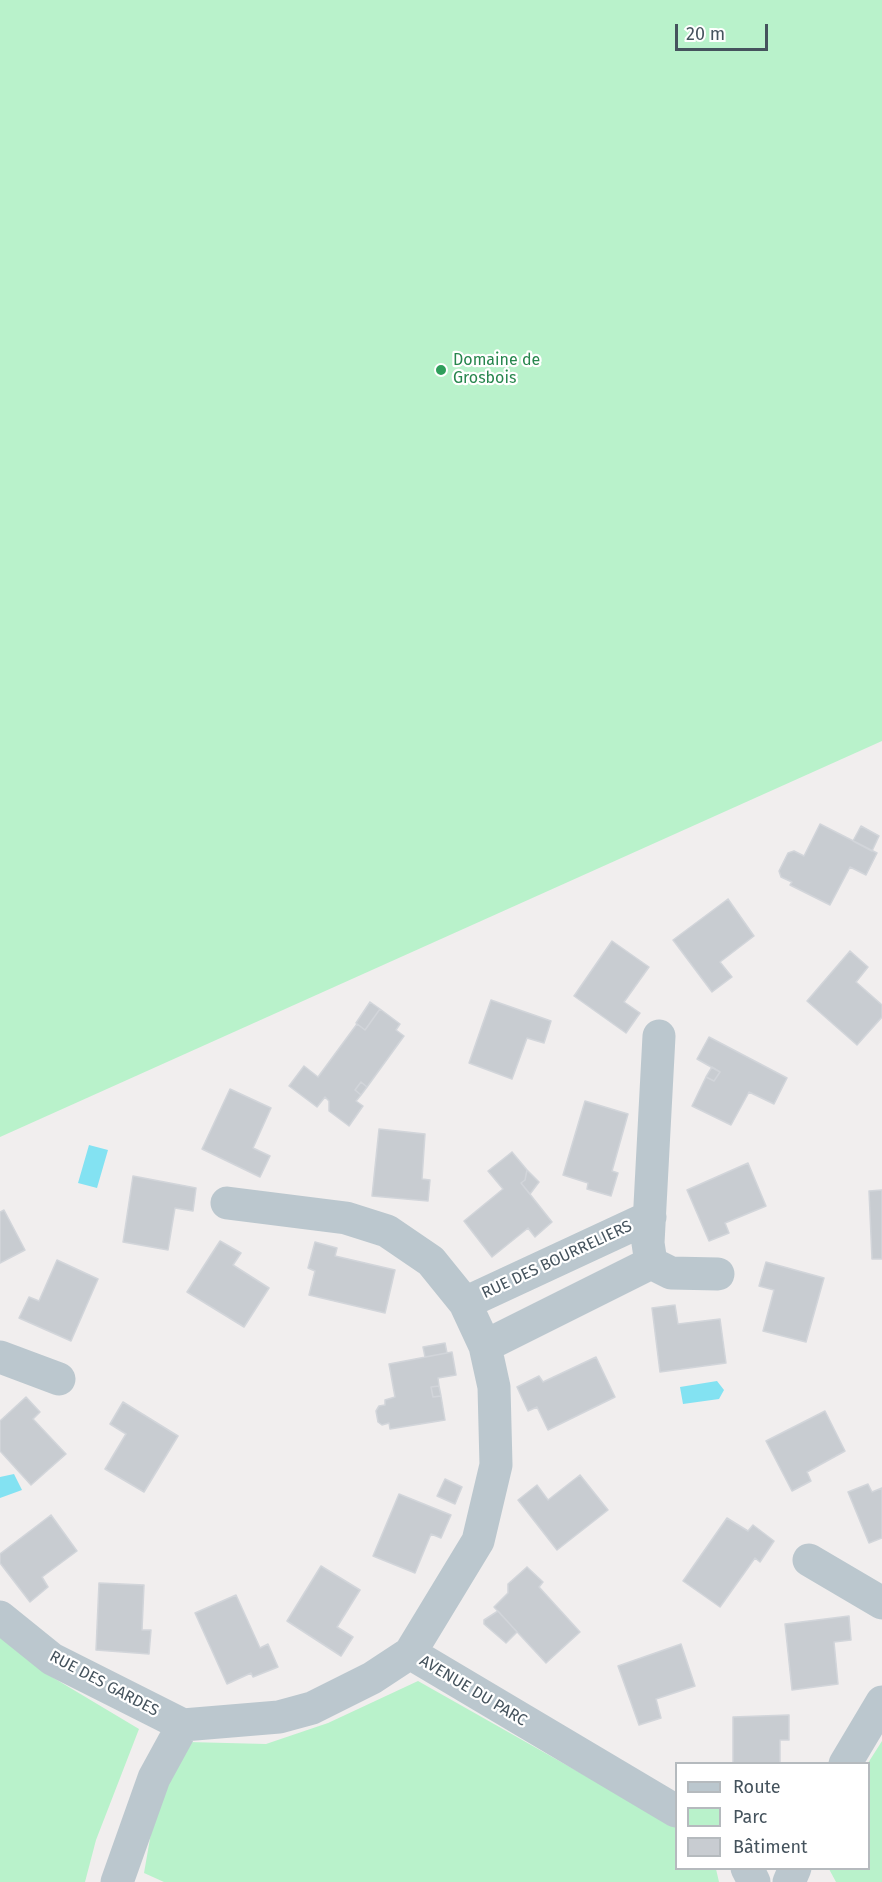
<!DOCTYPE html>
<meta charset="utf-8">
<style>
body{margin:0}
#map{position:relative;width:882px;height:1882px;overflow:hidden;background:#f1eeee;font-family:"Fira Sans",sans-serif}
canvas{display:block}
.legend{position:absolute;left:675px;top:1762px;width:195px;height:108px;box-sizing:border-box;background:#fff;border:2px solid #b5babe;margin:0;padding:8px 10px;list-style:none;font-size:18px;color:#45535d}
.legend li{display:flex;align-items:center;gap:12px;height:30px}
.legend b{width:30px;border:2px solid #b5babe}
.scale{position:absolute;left:675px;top:24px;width:93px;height:27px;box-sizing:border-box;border:3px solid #45535d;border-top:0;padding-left:8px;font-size:18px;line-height:21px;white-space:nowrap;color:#45535d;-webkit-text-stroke:4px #fff;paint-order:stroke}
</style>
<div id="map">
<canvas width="882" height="1882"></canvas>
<ul class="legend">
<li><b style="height:8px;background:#bbc7ce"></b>Route</li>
<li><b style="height:16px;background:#b9f2cb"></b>Parc</li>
<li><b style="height:16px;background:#c8ccd1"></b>Bâtiment</li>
</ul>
<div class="scale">20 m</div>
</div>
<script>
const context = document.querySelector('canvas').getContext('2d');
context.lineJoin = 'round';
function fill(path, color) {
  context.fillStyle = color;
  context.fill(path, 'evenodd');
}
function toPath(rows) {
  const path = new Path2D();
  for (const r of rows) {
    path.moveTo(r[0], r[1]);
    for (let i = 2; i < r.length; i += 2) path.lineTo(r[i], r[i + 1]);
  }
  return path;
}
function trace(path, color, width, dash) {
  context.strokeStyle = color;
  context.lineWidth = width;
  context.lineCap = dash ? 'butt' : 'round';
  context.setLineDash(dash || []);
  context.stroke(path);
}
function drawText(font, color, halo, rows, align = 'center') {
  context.font = font + ' "Fira Sans",sans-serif';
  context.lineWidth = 4.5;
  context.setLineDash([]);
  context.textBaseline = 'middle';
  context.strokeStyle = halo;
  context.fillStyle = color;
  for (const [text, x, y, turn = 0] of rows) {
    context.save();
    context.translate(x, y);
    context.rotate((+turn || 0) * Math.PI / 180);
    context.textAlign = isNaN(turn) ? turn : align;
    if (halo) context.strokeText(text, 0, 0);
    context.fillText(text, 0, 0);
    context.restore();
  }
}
const green = toPath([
 [0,0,882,0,882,741,0,1137],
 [0,1635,52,1677,139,1729,96,1840,85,1882,0,1882],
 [418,1681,676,1827,676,1868,716,1869,719,1882,164,1882,144,1873,155,1810,188,1742,266,1744,328,1723],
 [882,1741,882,1882,836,1882,829,1869,868,1868,868,1763]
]);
const water = toPath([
 [89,1145,108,1150,97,1188,78,1183],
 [717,1381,724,1390,719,1399,683,1404,680,1387],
 [14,1474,22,1490,0,1498,0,1477]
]);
const building = toPath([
 [820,824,877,853,866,875,850,867,830,905,790,885,792,882,781,877,779,871,788,853,794,851,804,856,820,824],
 [861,826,879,836,872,851,853,841,861,826],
 [728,899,754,936,720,962,732,977,712,992,673,940,728,899],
 [612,941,649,967,624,1002,640,1013,626,1033,574,996,612,941],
 [850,951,868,967,856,982,882,1005,882,1017,857,1045,807,1001,850,951],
 [491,1000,551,1021,544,1043,527,1038,512,1079,469,1063,491,1000],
 [370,1002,380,1009,365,1030,356,1023,370,1002],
 [380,1009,400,1024,396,1030,404,1036,367,1087,361,1082,355,1090,361,1095,356,1101,363,1106,349,1126,329,1111,329,1101,325,1097,317,1107,289,1086,304,1066,318,1077,357,1024,365,1030,380,1009],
 [709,1037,787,1078,774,1104,749,1092,731,1125,692,1106,706,1077,714,1081,720,1072,697,1059,709,1037],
 [712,1067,720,1072,714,1081,706,1077,712,1067],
 [361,1082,367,1087,361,1095,355,1090,361,1082],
 [230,1089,271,1108,253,1148,270,1156,260,1177,202,1149,230,1089],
 [585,1101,628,1114,612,1171,618,1173,611,1196,587,1189,588,1183,563,1175,585,1101],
 [379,1129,425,1134,422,1179,430,1180,428,1201,372,1196,379,1129],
 [512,1152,527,1170,525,1180,521,1183,552,1222,535,1237,528,1228,492,1257,464,1221,503,1189,488,1171,512,1152],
 [748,1163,766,1206,725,1223,729,1233,709,1241,687,1190,748,1163],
 [527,1170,539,1182,530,1194,521,1183,525,1180,527,1170],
 [133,1176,196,1188,193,1211,175,1208,168,1250,123,1242,133,1176],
 [882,1190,882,1259,872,1259,869,1191,882,1190],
 [4,1210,25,1250,0,1263,0,1212,4,1210],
 [220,1241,241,1253,233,1265,269,1288,244,1327,187,1292,220,1241],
 [315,1242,337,1248,335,1256,395,1270,385,1313,309,1295,315,1271,308,1268,315,1242],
 [57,1260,98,1279,71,1341,19,1318,29,1297,39,1301,57,1260],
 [766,1262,824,1278,806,1342,763,1331,774,1290,759,1286,766,1262],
 [675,1305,678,1324,720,1319,726,1363,660,1372,652,1308,675,1305],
 [445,1343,447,1353,425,1357,423,1347,445,1343],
 [452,1352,456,1375,438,1378,439,1386,431,1387,433,1397,441,1396,445,1420,390,1429,389,1423,382,1425,378,1422,376,1411,379,1406,385,1405,385,1400,395,1397,389,1364,452,1352],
 [596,1357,615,1397,548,1430,537,1407,528,1411,517,1387,539,1376,543,1382,596,1357],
 [439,1386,441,1396,433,1397,431,1387,439,1386],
 [26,1397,40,1412,33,1419,66,1454,31,1485,0,1451,0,1421,26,1397],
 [123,1402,178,1436,144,1492,105,1469,126,1434,110,1424,123,1402],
 [825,1411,845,1451,807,1472,811,1481,792,1491,766,1441,825,1411],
 [580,1475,608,1510,557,1550,518,1500,537,1485,548,1500,580,1475],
 [445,1479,462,1487,455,1504,437,1496,445,1479],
 [868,1484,872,1492,882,1488,882,1538,869,1543,848,1492,868,1484],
 [399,1494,451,1515,441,1538,431,1534,415,1573,373,1556,399,1494],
 [51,1515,77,1551,42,1577,48,1587,30,1602,0,1563,0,1554,51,1515],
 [727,1518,748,1531,753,1525,774,1541,760,1562,755,1558,720,1607,683,1581,727,1518],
 [321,1566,360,1590,337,1627,353,1637,341,1656,287,1621,321,1566],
 [527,1567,543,1582,539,1587,580,1632,546,1663,494,1607,508,1593,508,1584,527,1567],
 [99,1583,144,1585,142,1630,151,1630,149,1654,96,1650,99,1583],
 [236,1595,260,1648,268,1644,278,1667,253,1677,251,1673,227,1684,195,1613,236,1595],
 [498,1611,517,1632,506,1643,484,1624,484,1620,498,1611],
 [849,1616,851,1640,834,1642,838,1684,792,1690,785,1624,849,1616],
 [681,1644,695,1686,656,1699,661,1718,639,1725,618,1666,681,1644],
 [789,1715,789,1740,780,1740,780,1764,733,1764,733,1717,789,1715]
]);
const minor = toPath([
 [659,1036,648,1243,651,1263,671,1273,718,1274],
 [227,1203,346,1218,387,1231,431,1261,465,1303,485,1346,494,1387,496,1465,478,1541,410,1653],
 [465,1303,650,1217],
 [485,1346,651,1263],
 [0,1357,59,1379],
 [809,1560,882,1603],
 [0,1617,52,1659,183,1725],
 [845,1764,882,1702],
 [747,1868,754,1882],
 [117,1882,154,1778,183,1725,279,1717,312,1708,372,1678,410,1653,676,1811],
 [789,1882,795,1868]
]);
const markers = [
 [441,370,6,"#2e9e5b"]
];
const leisureNames = [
 ["Domaine de",453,361],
 ["Grosbois",453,379]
];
const streetNames = [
 ["RUE DES BOURRELIERS",557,1260,-25],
 ["RUE DES GARDES",104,1684,28],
 ["AVENUE DU PARC",473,1691,31]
];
fill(green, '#b9f2cb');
fill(water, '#83e2f2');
fill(building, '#c8ccd1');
trace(building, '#d2d5da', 1.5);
trace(minor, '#bbc7ce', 33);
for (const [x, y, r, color] of markers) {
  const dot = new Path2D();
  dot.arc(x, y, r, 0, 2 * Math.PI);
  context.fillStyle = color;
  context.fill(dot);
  trace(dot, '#fff', 2);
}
drawText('16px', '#27864d', '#fff', leisureNames, 'left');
drawText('16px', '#45535d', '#fff', streetNames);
</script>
